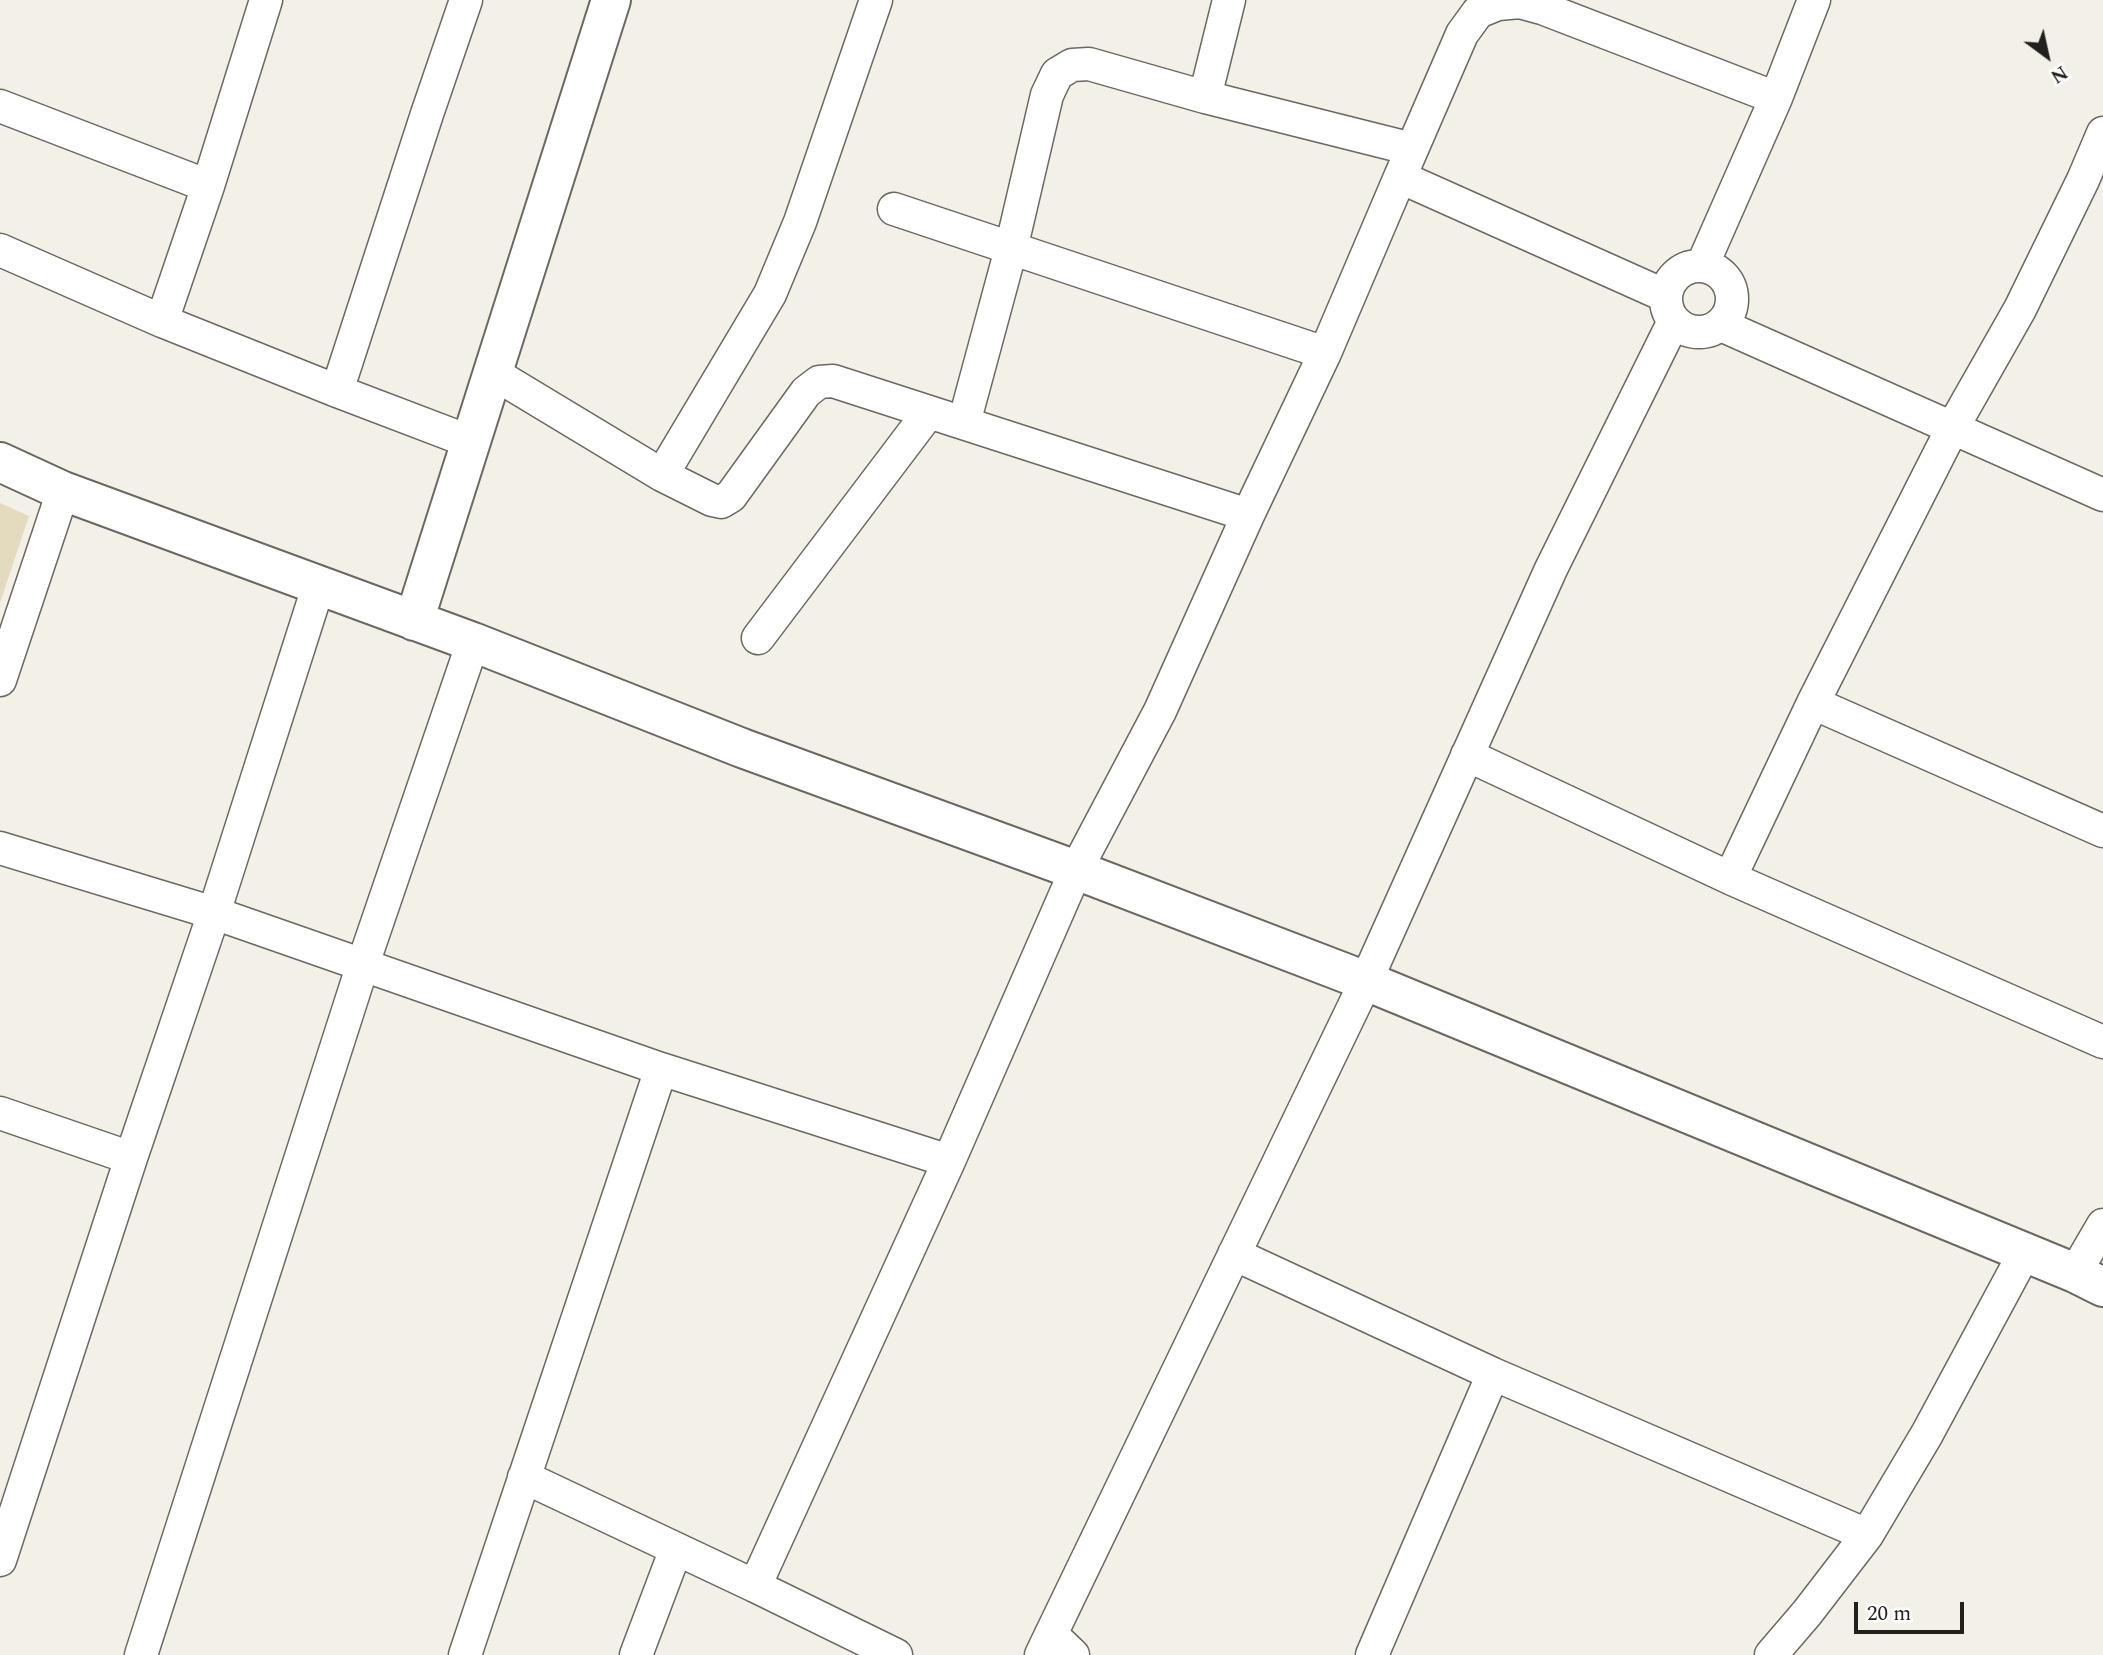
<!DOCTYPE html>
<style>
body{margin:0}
#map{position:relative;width:2103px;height:1655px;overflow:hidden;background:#f3f0e8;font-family:Spectral,serif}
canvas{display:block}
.north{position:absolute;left:2012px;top:21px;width:70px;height:70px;-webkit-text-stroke:5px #fff;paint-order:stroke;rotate:147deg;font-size:19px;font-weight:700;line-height:28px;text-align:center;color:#21201d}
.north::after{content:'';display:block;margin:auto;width:24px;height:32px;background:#21201d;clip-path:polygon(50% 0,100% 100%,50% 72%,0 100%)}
.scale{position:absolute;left:1854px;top:1602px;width:110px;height:32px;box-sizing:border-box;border:4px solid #21201d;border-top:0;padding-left:9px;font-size:21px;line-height:24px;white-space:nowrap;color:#21201d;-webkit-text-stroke:5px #fff;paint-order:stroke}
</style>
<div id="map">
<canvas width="2103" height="1655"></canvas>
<div class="north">N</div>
<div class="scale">20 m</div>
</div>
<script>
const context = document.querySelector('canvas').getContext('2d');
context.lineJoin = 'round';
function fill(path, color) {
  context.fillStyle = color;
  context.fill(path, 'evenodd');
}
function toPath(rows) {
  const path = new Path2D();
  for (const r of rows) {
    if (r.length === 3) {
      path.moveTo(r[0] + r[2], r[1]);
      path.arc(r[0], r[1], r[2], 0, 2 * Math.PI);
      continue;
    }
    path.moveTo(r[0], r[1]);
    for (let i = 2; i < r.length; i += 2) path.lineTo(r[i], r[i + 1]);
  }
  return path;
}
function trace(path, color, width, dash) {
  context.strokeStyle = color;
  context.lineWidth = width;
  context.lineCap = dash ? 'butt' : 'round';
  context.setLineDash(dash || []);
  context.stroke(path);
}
const green = toPath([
 [0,503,29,516,0,603]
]);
const minor = toPath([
 [1229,0,1205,97,1412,149],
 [0,106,208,186],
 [2103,133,2083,180,2020,309,1953,427,1813,703,2103,831],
 [1400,177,1462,34,1478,12,1498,4,1520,2,1542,8,1776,98],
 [894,209,1325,353],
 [0,250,162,321,337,391,471,442],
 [1699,299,33],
 [1702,266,1776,98,1814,0],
 [162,321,208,186,266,0],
 [1721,325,2103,495],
 [493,373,662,475,770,294,800,222,876,0],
 [337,391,427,114,466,0],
 [964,423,1011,249,1047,95,1057,74,1072,65,1089,64,1205,97],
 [662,475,712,500,721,502,731,496,806,392,819,382,833,381,1248,515],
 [758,638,929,412],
 [0,680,63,491],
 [1467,755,1730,878,2103,1042],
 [0,848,214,913,661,1069,949,1161],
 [1730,878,1813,703],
 [0,1113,131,1158],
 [1234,1254,1493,1374,1867,1535],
 [2075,1273,2103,1225],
 [524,1477,755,1586],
 [0,1560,131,1158,214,913,319,584],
 [1051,1634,1073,1655],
 [141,1655,363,964,473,642],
 [465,1655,661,1069],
 [636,1655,676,1549],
 [896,1655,755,1586,949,1161,1076,870,1160,711,1248,515,1325,353,1400,177,1666,296],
 [1041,1655,1366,981,1551,569,1674,321],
 [1372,1655,1493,1374],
 [1771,1655,1807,1613,1867,1535,1927,1434,2025,1252]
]);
const tertiary = toPath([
 [0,462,63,491,473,642,742,748,1076,870,1366,981,2075,1273,2103,1287],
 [414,621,611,0]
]);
fill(green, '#e4dbbe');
trace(minor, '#6a6861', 35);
trace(tertiary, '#6a6861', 42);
trace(minor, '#fff', 32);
trace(tertiary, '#fff', 38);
</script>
